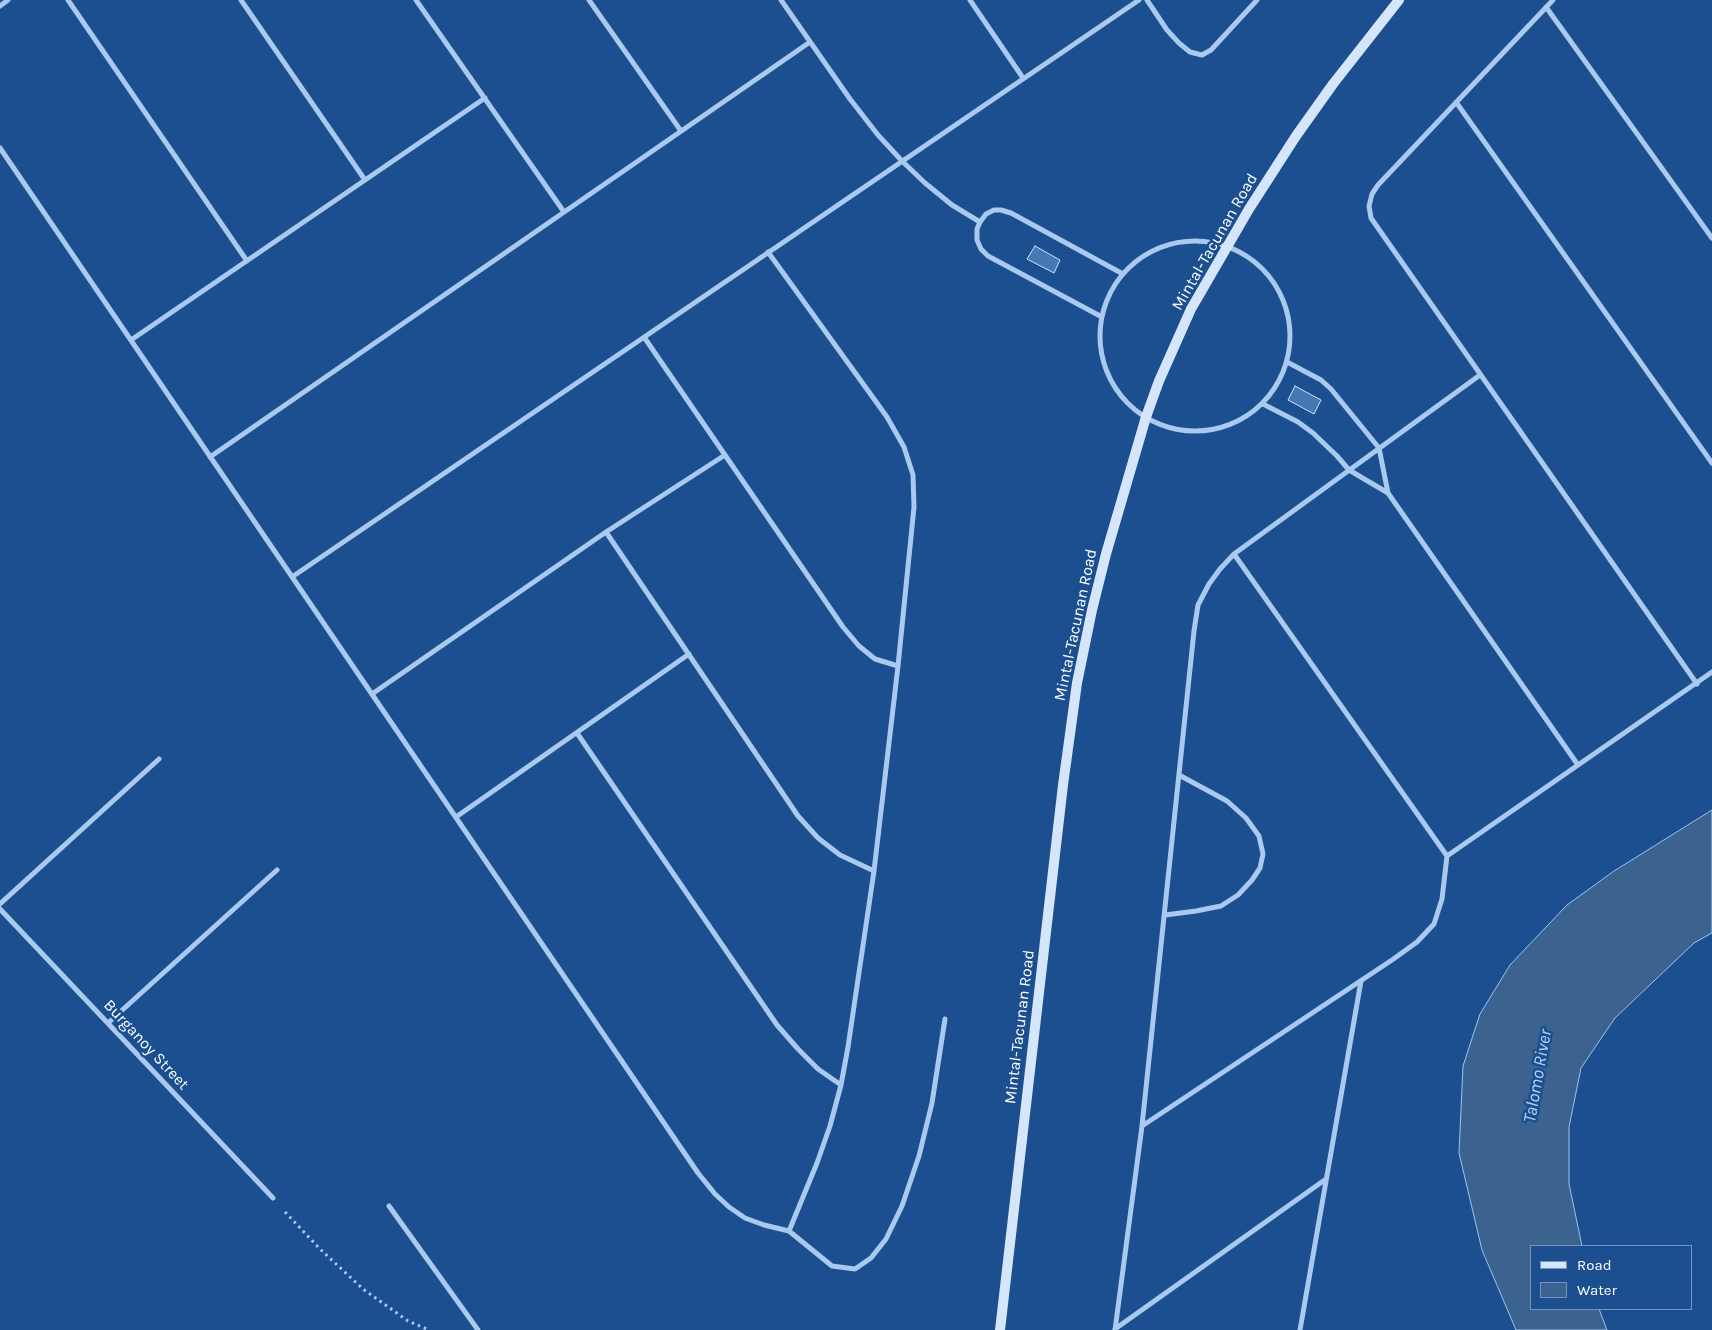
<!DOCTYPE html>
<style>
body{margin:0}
#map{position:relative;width:1712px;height:1330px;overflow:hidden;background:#1b4f8f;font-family:Karla,sans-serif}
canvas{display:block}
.legend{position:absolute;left:1530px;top:1245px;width:162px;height:65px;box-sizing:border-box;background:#1b4f8f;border:1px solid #7695bc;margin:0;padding:6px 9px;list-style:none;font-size:15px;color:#fff}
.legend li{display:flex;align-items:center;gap:10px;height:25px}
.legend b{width:25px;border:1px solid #7695bc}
</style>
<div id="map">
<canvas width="1712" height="1330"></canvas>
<ul class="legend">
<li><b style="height:6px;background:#d6e6fa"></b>Road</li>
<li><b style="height:14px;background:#3c6290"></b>Water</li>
</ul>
</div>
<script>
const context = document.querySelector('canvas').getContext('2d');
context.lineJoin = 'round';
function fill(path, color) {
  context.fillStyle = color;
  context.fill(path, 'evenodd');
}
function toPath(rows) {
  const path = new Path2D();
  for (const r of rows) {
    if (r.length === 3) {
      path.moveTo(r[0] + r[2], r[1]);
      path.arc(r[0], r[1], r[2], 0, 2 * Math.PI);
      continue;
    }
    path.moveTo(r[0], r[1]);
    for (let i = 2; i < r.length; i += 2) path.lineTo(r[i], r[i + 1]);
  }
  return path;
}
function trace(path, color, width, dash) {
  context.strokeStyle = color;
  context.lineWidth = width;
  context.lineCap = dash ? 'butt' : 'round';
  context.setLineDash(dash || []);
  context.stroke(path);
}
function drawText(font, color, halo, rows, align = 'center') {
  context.font = font + ' Karla,sans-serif';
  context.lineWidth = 5;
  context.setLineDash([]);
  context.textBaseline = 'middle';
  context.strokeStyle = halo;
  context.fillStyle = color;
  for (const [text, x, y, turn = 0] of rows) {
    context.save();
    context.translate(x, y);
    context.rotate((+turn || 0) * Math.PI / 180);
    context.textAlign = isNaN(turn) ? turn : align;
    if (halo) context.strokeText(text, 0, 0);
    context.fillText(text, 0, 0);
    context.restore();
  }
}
const water = toPath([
 [1712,810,1712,933,1694,943,1615,1018,1581,1068,1569,1127,1569,1184,1582,1246,1531,1246,1531,1309,1599,1309,1607,1330,1516,1330,1482,1250,1459,1153,1463,1066,1480,1014,1510,965,1567,905,1614,871,1712,810]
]);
const building = toPath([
 [1035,246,1060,260,1054,273,1027,259,1035,246],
 [1295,386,1321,400,1314,414,1288,400,1295,386]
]);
const path = toPath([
 [285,1212,321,1250,363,1289,408,1321,429,1330]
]);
const street = toPath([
 [68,0,247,261],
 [241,0,365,180],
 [416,0,564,212],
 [589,0,681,131],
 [781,0,850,99,878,135,902,161,925,183,952,205,980,222],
 [970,0,1023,78],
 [1147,0,1167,30,1179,43,1190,52,1202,55,1211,50,1257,0],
 [1553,0,1378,185,1372,194,1369,206,1371,218,1697,684],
 [0,6,8,0],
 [1546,7,1712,238],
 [1456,102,1712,463],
 [0,148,698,1173,715,1194,729,1207,745,1218,764,1225,789,1231,832,1266,855,1269,871,1258,886,1239,902,1206,919,1156,932,1103,945,1019],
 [1195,336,95],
 [768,252,887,417,904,447,913,475,914,507,898,666,874,871,848,1047,841,1085,830,1126,817,1163,789,1231],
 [1102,317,988,256,981,249,977,240,977,229,980,222,986,214,994,210,1001,210,1011,213,1123,274],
 [644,337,843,627,859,646,875,659,898,666],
 [131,340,485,98],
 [1287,362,1321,380,1331,389,1379,448,1388,493,1578,765],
 [1263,404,1298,422,1313,433,1337,456,1349,470,1388,493],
 [210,457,810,42],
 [606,532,798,816,818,838,840,855,874,871],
 [292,577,1139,0],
 [372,694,606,532,725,455],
 [577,733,777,1025,798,1049,818,1069,841,1085],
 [456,817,689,654],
 [1447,856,1712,672],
 [0,904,159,759],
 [0,909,273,1198],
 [1165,915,1196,911,1221,906,1238,895,1252,880,1260,868,1263,854,1259,836,1246,818,1227,801,1179,775],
 [108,1023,277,870],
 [1142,1126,1392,960,1417,942,1434,924,1442,899,1447,856,1234,554],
 [389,1206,478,1330],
 [1115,1329,1326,1179],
 [1115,1330,1142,1126,1194,631,1198,605,1209,584,1220,569,1234,554,1480,375],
 [1300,1330,1361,981]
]);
const secondary = toPath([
 [1000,1330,1063,785,1077,683,1092,610,1106,554,1146,417,1159,381,1191,309,1249,209,1296,136,1333,84,1399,0]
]);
const streetNames = [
 ["Mintal-Tacunan Road",1215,242,-60],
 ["Mintal-Tacunan Road",1076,625,-78],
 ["Mintal-Tacunan Road",1020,1027,-83],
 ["Burganoy Street",146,1045,47]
];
const waterNames = [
 ["Talomo River",1538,1076,-80]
];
fill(water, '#3c6290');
trace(water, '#9cc4f0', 1);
fill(building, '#4478b7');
trace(building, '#cfe3fa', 1);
trace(path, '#a9c9ee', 3, [2.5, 4]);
trace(street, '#a9c9ee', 5);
trace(secondary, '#d6e6fa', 10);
drawText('16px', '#fff', '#1b4f8f', streetNames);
drawText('italic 18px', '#b5d3f5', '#1b4f8f', waterNames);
</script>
